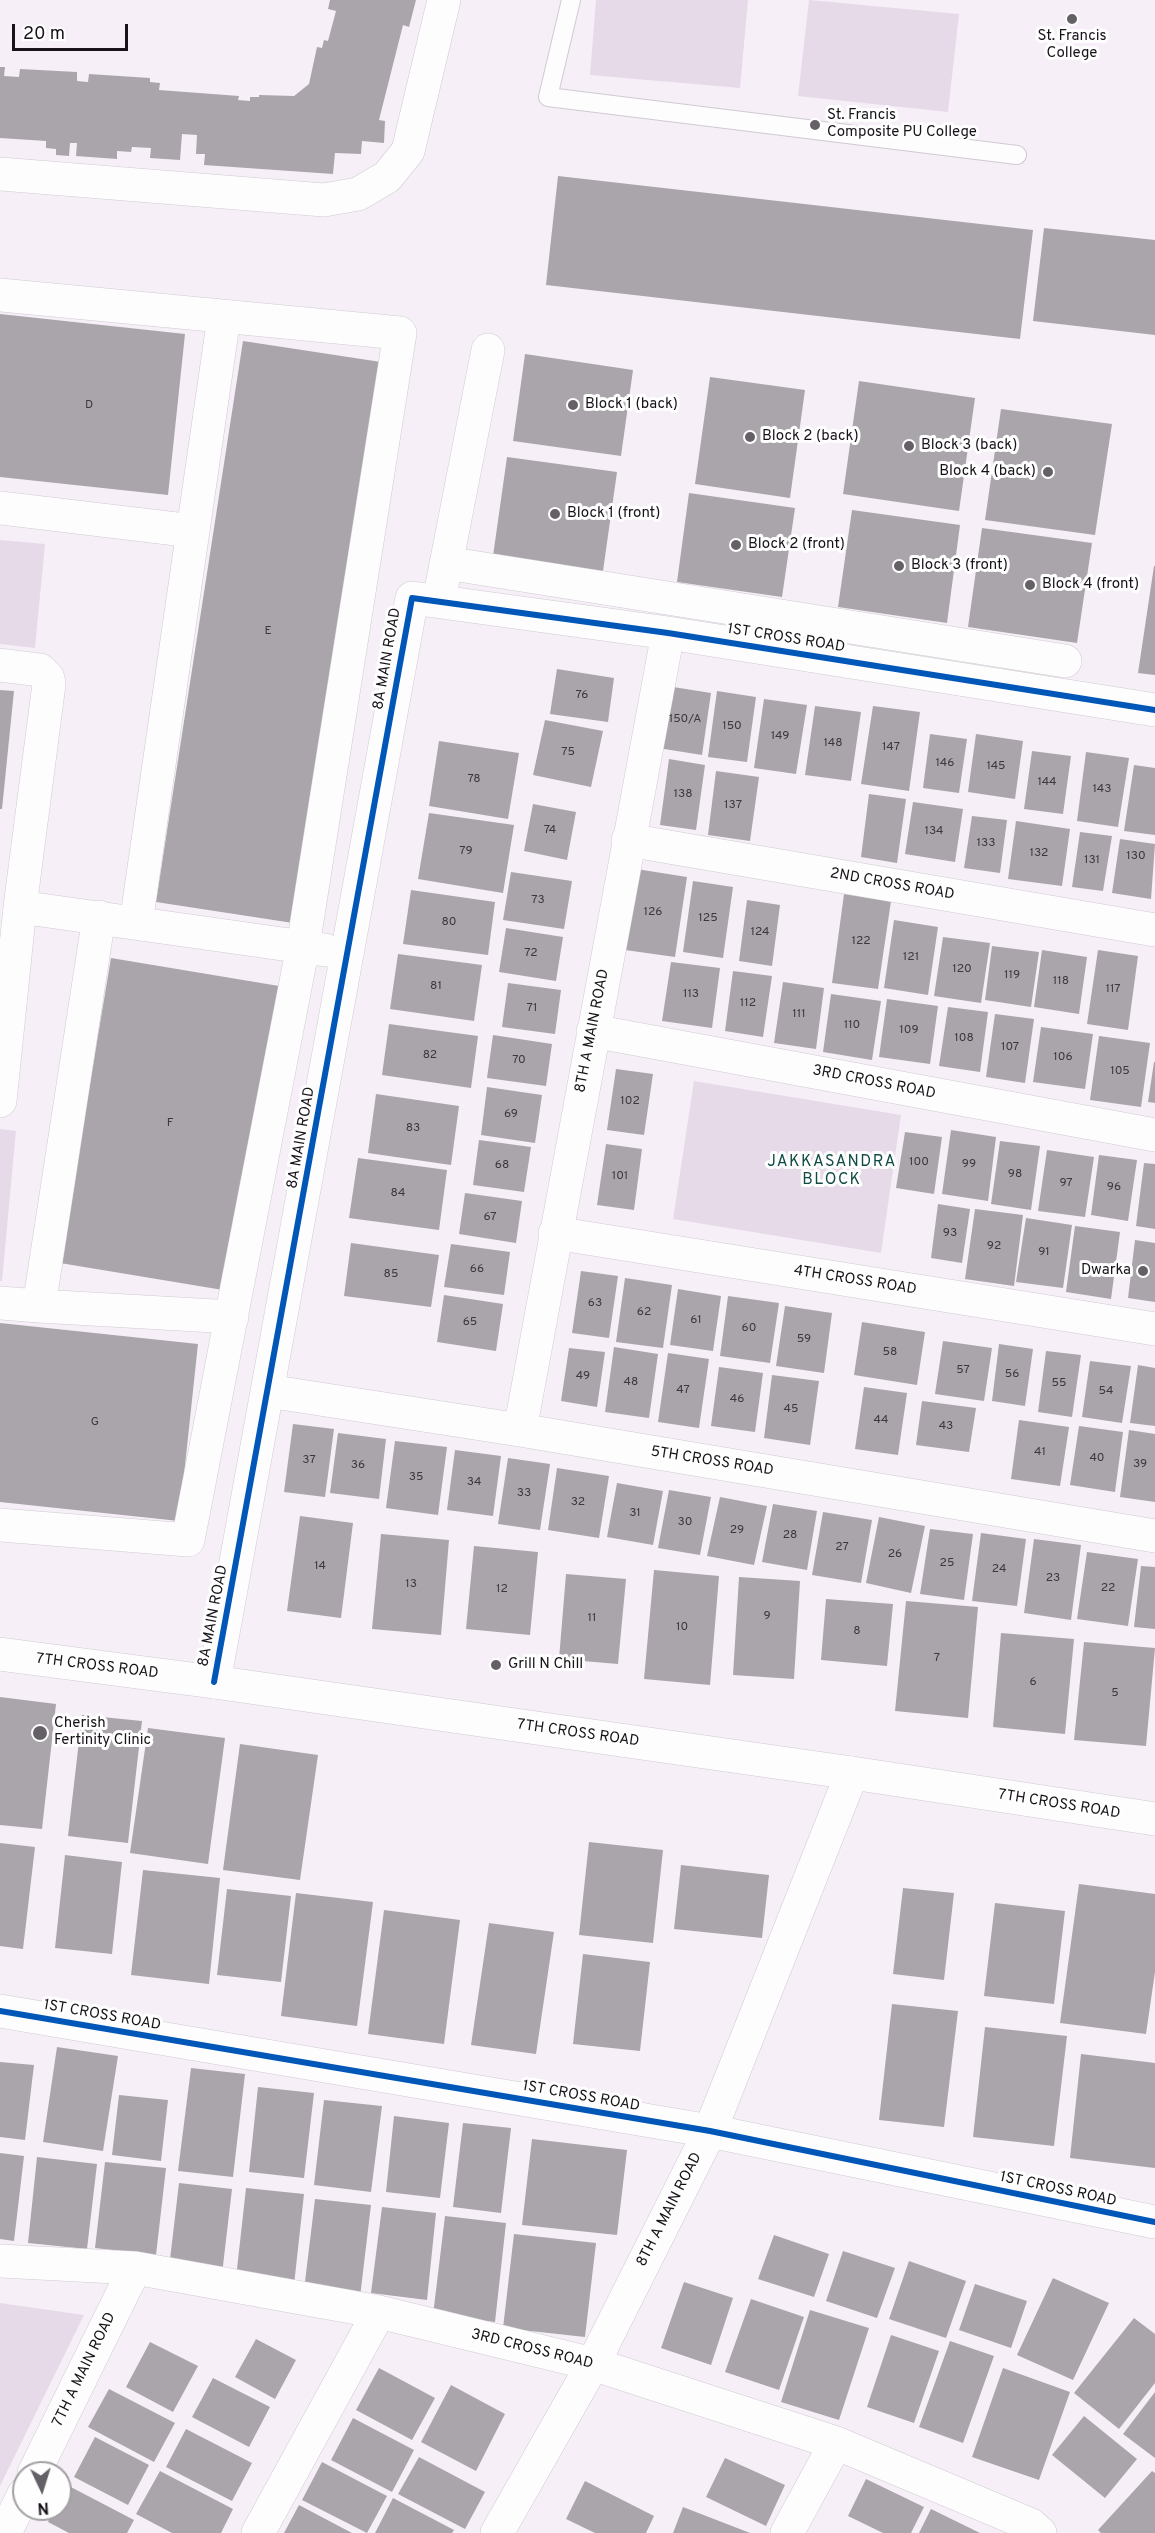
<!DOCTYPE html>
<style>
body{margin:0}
#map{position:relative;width:1155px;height:2533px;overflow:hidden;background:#f6eff8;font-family:Overpass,sans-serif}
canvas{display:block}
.north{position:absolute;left:12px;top:2461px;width:60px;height:60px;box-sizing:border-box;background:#fefefe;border:2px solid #a2a0a2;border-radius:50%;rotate:176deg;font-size:16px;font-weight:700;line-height:24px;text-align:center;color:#171318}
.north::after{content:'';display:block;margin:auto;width:21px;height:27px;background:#656066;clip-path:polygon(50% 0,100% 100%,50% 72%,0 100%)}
.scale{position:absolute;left:12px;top:24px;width:116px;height:27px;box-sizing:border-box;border:3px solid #171318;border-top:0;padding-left:8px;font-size:18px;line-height:21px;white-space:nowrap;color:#171318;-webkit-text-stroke:4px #fefefe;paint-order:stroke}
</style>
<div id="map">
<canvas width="1155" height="2533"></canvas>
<div class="north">N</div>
<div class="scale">20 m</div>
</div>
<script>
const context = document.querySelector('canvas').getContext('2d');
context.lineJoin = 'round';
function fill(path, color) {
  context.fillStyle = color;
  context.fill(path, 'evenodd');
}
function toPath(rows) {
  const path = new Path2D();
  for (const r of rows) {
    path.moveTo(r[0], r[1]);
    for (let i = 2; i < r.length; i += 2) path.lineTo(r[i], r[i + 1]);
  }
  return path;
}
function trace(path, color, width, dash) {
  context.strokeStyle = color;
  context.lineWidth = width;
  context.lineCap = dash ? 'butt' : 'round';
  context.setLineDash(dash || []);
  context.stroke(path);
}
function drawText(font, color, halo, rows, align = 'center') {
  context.font = font + ' Overpass,sans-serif';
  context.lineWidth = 6;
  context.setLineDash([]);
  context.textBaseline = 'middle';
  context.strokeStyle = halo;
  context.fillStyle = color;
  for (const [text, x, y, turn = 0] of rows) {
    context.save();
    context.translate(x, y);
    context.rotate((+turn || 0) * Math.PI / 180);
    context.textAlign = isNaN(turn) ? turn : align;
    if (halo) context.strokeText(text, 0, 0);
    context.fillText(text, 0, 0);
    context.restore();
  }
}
const green = toPath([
 [596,0,748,0,740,88,590,75],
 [809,0,959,14,948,112,798,96],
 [0,540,45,544,35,648,0,644],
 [694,1081,901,1115,881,1253,673,1219],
 [0,1129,16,1131,2,1281,0,1281],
 [0,2303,84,2315,0,2486]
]);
const building = toPath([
 [330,0,416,0,409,27,403,25,379,120,385,121,384,143,362,141,361,154,335,153,333,174,204,165,205,154,196,154,197,135,182,134,180,160,150,158,151,148,132,147,131,152,117,151,117,159,76,156,77,143,70,143,69,156,56,155,56,149,46,148,46,141,0,138,0,67,5,67,4,76,19,77,20,69,77,72,77,81,88,82,89,74,150,78,150,82,160,83,159,90,239,96,238,100,250,101,250,97,259,97,259,95,294,96,309,84,317,47,322,48,324,40,328,41,336,11,328,9],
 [558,176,1033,230,1020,339,546,285],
 [1044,228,1155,240,1155,335,1033,321],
 [0,314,185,334,168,495,0,477],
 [243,341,381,362,293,923,156,902],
 [525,354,633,370,621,456,513,441],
 [710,377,805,390,790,498,695,484],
 [859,381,975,398,959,511,843,494],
 [1001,409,1112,424,1095,535,985,520],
 [507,457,617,472,603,571,493,556],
 [689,493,795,508,782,597,677,582],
 [852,510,960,525,947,623,838,607],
 [982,528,1092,543,1077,643,968,627],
 [1154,566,1155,566,1155,675,1138,673],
 [557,669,614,678,608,722,550,714],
 [667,686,711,693,702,755,658,748],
 [0,690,14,691,2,809,0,809],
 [717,691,756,697,747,762,708,757],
 [764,699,807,705,796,774,754,768],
 [815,706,861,712,851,781,805,775],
 [873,706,920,712,909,791,861,784],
 [545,720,603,731,591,787,533,775],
 [930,734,967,739,959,793,923,788],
 [976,734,1023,741,1015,799,968,792],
 [439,741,519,753,508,819,429,806],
 [1032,751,1071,756,1063,814,1024,809],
 [1086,752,1129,758,1118,827,1077,821],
 [669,759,705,765,696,830,660,825],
 [1134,765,1155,768,1155,835,1124,831],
 [716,771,759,777,750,841,708,835],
 [869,794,906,799,897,863,861,857],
 [913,802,963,809,955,862,905,854],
 [533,804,576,812,567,860,524,851],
 [429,813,514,825,503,893,418,879],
 [972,816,1007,820,1000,873,964,868],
 [1016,821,1070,829,1062,886,1008,879],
 [1080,832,1112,836,1103,891,1072,887],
 [1120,839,1155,844,1151,899,1112,893],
 [630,868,687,877,675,957,618,949],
 [511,872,572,881,564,929,503,920],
 [693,881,733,887,723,958,683,952],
 [411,890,495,902,488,955,403,944],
 [844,894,891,901,878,989,832,983],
 [747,900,780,905,772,966,739,961],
 [894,920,938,927,928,995,884,988],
 [506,928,563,937,556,981,499,972],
 [943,937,990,943,981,1003,934,996],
 [992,946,1039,952,1031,1007,985,1000],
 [1042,950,1087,957,1079,1014,1034,1007],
 [1098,950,1138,956,1128,1030,1087,1024],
 [398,954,482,965,474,1021,390,1009],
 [111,958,279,986,229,1291,60,1263],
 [671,962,720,968,712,1028,662,1021],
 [733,971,772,976,763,1037,725,1031],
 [783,982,824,988,816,1049,774,1043],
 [508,983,561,990,555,1034,502,1027],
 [831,994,881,1001,872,1060,823,1052],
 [887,999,938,1006,930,1064,879,1057],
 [948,1007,988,1012,980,1072,939,1066],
 [995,1014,1034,1019,1025,1083,986,1077],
 [389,1024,478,1036,471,1088,382,1075],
 [1041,1027,1093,1034,1085,1089,1033,1082],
 [493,1035,552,1044,546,1086,487,1078],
 [1099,1036,1150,1043,1141,1107,1090,1100],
 [1154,1062,1155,1062,1155,1103,1148,1102],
 [616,1069,653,1074,644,1135,607,1130],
 [487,1087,542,1095,535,1143,481,1135],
 [376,1094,459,1106,451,1165,368,1153],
 [951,1130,996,1137,988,1201,942,1194],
 [905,1132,942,1137,934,1194,896,1188],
 [479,1140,531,1147,524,1192,473,1185],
 [1000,1141,1040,1146,1031,1210,991,1204],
 [606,1144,642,1149,634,1210,597,1205],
 [1047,1150,1094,1157,1085,1217,1038,1211],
 [1099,1155,1137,1160,1128,1221,1091,1215],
 [358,1158,447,1170,439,1230,349,1218],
 [1144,1163,1155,1164,1155,1229,1136,1226],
 [465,1193,522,1201,516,1243,459,1234],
 [938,1204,970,1209,962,1263,931,1258],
 [975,1209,1023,1215,1014,1286,965,1279],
 [1026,1218,1072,1225,1063,1288,1016,1282],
 [1075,1226,1120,1232,1111,1299,1066,1292],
 [1135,1240,1155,1243,1155,1302,1128,1298],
 [351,1243,439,1255,431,1307,344,1296],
 [451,1244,510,1252,504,1295,444,1287],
 [581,1271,618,1276,609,1338,572,1333],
 [625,1278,672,1285,663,1348,616,1342],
 [678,1289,721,1296,713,1351,670,1345],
 [444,1295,503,1304,496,1351,437,1342],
 [728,1296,779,1303,770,1363,720,1356],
 [785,1306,832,1313,824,1373,776,1366],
 [862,1322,925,1332,917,1385,854,1375],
 [0,1323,198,1344,179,1521,0,1502],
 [943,1341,992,1348,984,1401,935,1394],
 [999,1344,1033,1349,1025,1406,992,1401],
 [614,1347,658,1354,649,1418,605,1412],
 [569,1348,605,1352,597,1407,561,1401],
 [1046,1351,1081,1355,1072,1417,1038,1412],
 [668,1353,709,1359,699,1428,658,1422],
 [1090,1361,1131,1366,1122,1423,1082,1417],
 [1138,1365,1155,1368,1155,1426,1130,1423],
 [719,1367,763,1373,755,1432,711,1426],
 [772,1375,819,1381,810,1445,764,1438],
 [864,1387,907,1393,898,1455,855,1449],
 [922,1401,976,1408,969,1452,916,1445],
 [1019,1420,1069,1427,1060,1486,1011,1479],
 [293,1424,334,1429,325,1497,284,1492],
 [1079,1426,1123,1432,1115,1492,1070,1485],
 [1129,1430,1155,1434,1155,1502,1120,1497],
 [338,1433,386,1439,379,1499,330,1493],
 [395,1441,447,1447,438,1515,386,1508],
 [455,1450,501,1456,493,1516,447,1510],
 [508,1458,550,1464,540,1530,498,1524],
 [557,1468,609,1476,599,1538,548,1530],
 [617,1483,663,1491,653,1545,607,1537],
 [669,1490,711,1497,700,1555,658,1548],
 [720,1497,767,1506,754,1565,707,1556],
 [773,1504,817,1511,807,1570,762,1562],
 [823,1512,872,1520,861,1583,812,1575],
 [300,1516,353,1523,341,1618,287,1611],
 [879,1517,925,1526,911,1593,866,1583],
 [930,1529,973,1534,964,1600,920,1594],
 [981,1533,1026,1539,1017,1606,972,1601],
 [381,1534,449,1540,441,1635,372,1629],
 [1034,1539,1081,1545,1071,1620,1024,1613],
 [474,1546,538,1552,530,1635,466,1629],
 [1087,1552,1138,1559,1128,1626,1077,1619],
 [1141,1566,1155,1567,1155,1629,1134,1627],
 [654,1570,719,1576,710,1685,644,1679],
 [566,1574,626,1579,618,1664,559,1659],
 [739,1577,800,1581,794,1679,733,1675],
 [826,1599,893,1604,887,1666,821,1660],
 [906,1601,978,1607,968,1718,895,1711],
 [1001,1633,1074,1639,1065,1734,993,1727],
 [1084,1642,1155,1648,1146,1746,1074,1740],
 [0,1697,56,1704,42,1829,0,1825],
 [82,1715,142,1721,128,1843,68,1836],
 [148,1728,225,1738,208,1864,130,1853],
 [240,1744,318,1755,300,1880,223,1870],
 [589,1842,663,1850,653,1943,579,1935],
 [0,1843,35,1847,23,1949,0,1946],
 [65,1855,122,1862,112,1954,55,1948],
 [681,1865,769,1875,762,1938,674,1929],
 [143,1870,220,1878,209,1984,131,1975],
 [1079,1884,1155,1894,1155,1972,1146,2034,1060,2023],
 [903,1888,954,1893,944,1980,893,1974],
 [227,1889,291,1896,281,1982,217,1975],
 [296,1893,373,1902,357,2026,281,2016],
 [995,1903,1065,1911,1054,2004,984,1996],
 [384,1910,460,1920,444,2044,368,2034],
 [489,1923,554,1932,536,2054,471,2045],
 [583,1954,650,1962,640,2051,573,2044],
 [892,2004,958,2011,944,2127,879,2120],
 [985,2027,1067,2036,1054,2146,973,2137],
 [57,2047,118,2056,103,2151,43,2142],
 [1081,2054,1155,2063,1155,2168,1070,2158],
 [0,2062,34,2065,25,2140,0,2137],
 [191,2068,245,2074,233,2177,178,2171],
 [258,2087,314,2093,304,2178,249,2172],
 [119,2095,168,2100,161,2161,112,2155],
 [324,2100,382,2106,371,2192,314,2185],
 [394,2116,449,2123,440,2198,386,2192],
 [463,2123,511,2128,501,2213,453,2207],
 [532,2139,627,2150,617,2235,522,2225],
 [0,2153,24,2156,14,2241,0,2239],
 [37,2157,97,2164,87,2249,28,2243],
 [105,2162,166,2168,156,2255,95,2248],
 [179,2183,232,2189,222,2274,169,2268],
 [246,2188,304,2194,294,2285,236,2278],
 [315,2199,371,2205,360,2297,304,2290],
 [382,2207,436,2213,427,2300,371,2293],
 [445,2216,506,2223,495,2322,433,2315],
 [514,2234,596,2243,585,2337,503,2328],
 [774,2235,829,2254,814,2297,758,2279],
 [843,2251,895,2268,877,2318,826,2301],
 [909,2261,966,2281,946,2338,889,2319],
 [1053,2278,1109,2303,1073,2380,1017,2355],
 [684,2282,733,2298,711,2365,661,2348],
 [975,2284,1027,2301,1011,2348,959,2330],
 [751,2299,804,2317,779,2390,725,2372],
 [810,2310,869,2328,839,2420,781,2402],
 [1134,2318,1155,2334,1155,2383,1119,2429,1074,2393],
 [891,2335,939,2351,914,2423,867,2407],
 [256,2339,296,2360,275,2399,235,2377],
 [950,2341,994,2356,963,2443,919,2427],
 [150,2342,198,2366,173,2412,126,2387],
 [379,2368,435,2398,412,2440,356,2410],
 [1003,2368,1070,2392,1039,2480,972,2457],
 [213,2378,270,2407,249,2447,192,2417],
 [451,2385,505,2414,476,2471,421,2442],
 [109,2389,175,2423,154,2462,88,2427],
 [1155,2392,1155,2458,1123,2434],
 [1084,2416,1137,2459,1105,2498,1052,2455],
 [353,2418,414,2450,392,2492,331,2460],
 [186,2429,252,2463,232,2501,166,2467],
 [95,2437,149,2465,128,2505,74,2477],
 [419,2457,485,2492,465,2529,398,2494],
 [725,2458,785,2485,766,2526,706,2497],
 [322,2462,387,2496,367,2533,302,2500],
 [160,2471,233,2509,221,2533,172,2533,136,2514],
 [1152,2471,1155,2473,1155,2533,1101,2533,1098,2530],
 [866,2479,924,2507,911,2533,883,2533,848,2516],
 [585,2481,654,2516,646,2533,595,2533,566,2519],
 [67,2485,134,2520,127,2533,69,2533,48,2522,54,2509,60,2509,60,2499],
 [393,2498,454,2530,452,2533,375,2533],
 [299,2505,352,2533,284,2533],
 [683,2507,750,2533,673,2533],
 [931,2509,980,2533,919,2533]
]);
const service = toPath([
 [571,0,548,97,1017,155]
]);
const minor = toPath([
 [0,174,324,200,358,194,387,177,408,151,444,0],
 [0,295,400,333,303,946,188,1540,0,1525],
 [0,508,193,531],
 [446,563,1065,661],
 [442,585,488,350],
 [0,665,40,670,48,678,49,684,20,907,0,1101],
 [628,840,1155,930],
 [20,907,325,950],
 [136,923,224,317],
 [593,1031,1155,1135],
 [555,1233,1155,1329],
 [0,1303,39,1306,99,917],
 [39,1306,232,1317],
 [268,1391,520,1430,1155,1536],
 [520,1430,668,633],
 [214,1682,412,598,668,633,1155,710],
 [0,2011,710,2131,1155,2222],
 [0,2261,135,2268,379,2312,593,2364,836,2443,1031,2525,1040,2533],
 [34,2473,135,2268],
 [5,2533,24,2494],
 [258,2533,379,2312],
 [497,2533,593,2364,710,2131,852,1773],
 [787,2533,836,2443]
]);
const tertiary = toPath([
 [0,1654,214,1682,852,1773,1155,1819]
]);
const cycleway = toPath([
 [214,1682,412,598,668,633,1155,710],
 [0,2011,710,2131,1155,2222]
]);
const markers = [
 [1072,19,6,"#656066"],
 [815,125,6,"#656066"],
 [573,405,6,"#656066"],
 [750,437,6,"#656066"],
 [909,446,6,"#656066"],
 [1048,472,6,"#656066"],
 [555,514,6,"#656066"],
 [736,545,6,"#656066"],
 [899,566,6,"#656066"],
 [1030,585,6,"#656066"],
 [1143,1271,6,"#656066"],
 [496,1665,6,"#656066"],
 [40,1733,8,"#656066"]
];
const numberNames = [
 ["D",89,406],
 ["E",268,632],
 ["76",582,696],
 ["150/A",685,720],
 ["150",732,727],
 ["149",780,737],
 ["148",833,744],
 ["147",891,748],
 ["75",568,753],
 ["146",945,764],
 ["145",996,767],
 ["78",474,780],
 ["144",1047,783],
 ["143",1102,790],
 ["138",683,795],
 ["137",733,806],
 ["74",550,831],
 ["134",934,832],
 ["133",986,844],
 ["79",466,852],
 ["132",1039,854],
 ["130",1136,857],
 ["131",1092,861],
 ["73",538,901],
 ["126",653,913],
 ["125",708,919],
 ["80",449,923],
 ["124",760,933],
 ["122",861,942],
 ["72",531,954],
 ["121",911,958],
 ["120",962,970],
 ["119",1012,976],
 ["118",1061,982],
 ["81",436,987],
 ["117",1113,990],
 ["113",691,995],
 ["112",748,1004],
 ["71",532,1009],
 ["111",799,1015],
 ["110",852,1026],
 ["109",909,1031],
 ["108",964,1039],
 ["107",1010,1048],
 ["82",430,1056],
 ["106",1063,1058],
 ["70",519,1061],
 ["105",1120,1072],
 ["102",630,1102],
 ["69",511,1115],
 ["F",170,1124],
 ["83",413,1129],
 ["100",919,1163],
 ["99",969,1165],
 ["68",502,1166],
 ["98",1015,1175],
 ["101",620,1177],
 ["97",1066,1184],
 ["96",1114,1188],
 ["84",398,1194],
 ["67",490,1218],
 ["93",950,1234],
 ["92",994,1247],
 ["91",1044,1253],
 ["66",477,1270],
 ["85",391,1275],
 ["63",595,1304],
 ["62",644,1313],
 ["61",696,1321],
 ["65",470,1323],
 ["60",749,1329],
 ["59",804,1340],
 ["58",890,1353],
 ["57",963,1371],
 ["56",1012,1375],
 ["49",583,1377],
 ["48",631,1383],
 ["55",1059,1384],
 ["47",683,1391],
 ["54",1106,1392],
 ["46",737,1400],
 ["45",791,1410],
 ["44",881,1421],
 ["G",95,1423],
 ["43",946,1427],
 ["41",1040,1453],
 ["40",1097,1459],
 ["37",309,1461],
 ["39",1140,1465],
 ["36",358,1466],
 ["35",416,1478],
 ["34",474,1483],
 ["33",524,1494],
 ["32",578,1503],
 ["31",635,1514],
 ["30",685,1523],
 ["29",737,1531],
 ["28",790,1536],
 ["27",842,1548],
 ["26",895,1555],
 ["25",947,1564],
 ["14",320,1567],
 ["24",999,1570],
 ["23",1053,1579],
 ["13",411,1585],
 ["22",1108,1589],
 ["12",502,1590],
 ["9",767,1617],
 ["11",592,1619],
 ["10",682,1628],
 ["8",857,1632],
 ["7",937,1659],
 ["6",1033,1683],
 ["5",1115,1694]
];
const poiNames = [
 ["St. Francis",1072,37,"center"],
 ["College",1072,54,"center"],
 ["St. Francis",827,116],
 ["Composite PU College",827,133],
 ["Block 1 (back)",585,405],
 ["Block 2 (back)",762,437],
 ["Block 3 (back)",921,446],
 ["Block 4 (back)",1036,472,"right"],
 ["Block 1 (front)",567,514],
 ["Block 2 (front)",748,545],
 ["Block 3 (front)",911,566],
 ["Block 4 (front)",1042,585],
 ["Dwarka",1131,1271,"right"],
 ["Grill N Chill",508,1665],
 ["Cherish",54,1724],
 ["Fertinity Clinic",54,1741]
];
const streetNames = [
 ["1ST CROSS ROAD",786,639,9],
 ["8A MAIN ROAD",388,659,-80],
 ["2ND CROSS ROAD",892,885,10],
 ["8TH A MAIN ROAD",593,1031,-79],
 ["3RD CROSS ROAD",874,1083,11],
 ["8A MAIN ROAD",302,1138,-80],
 ["4TH CROSS ROAD",855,1281,9],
 ["5TH CROSS ROAD",712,1462,9],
 ["8A MAIN ROAD",214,1616,-79],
 ["7TH CROSS ROAD",97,1667,7],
 ["7TH CROSS ROAD",578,1734,8],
 ["7TH CROSS ROAD",1059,1805,9],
 ["1ST CROSS ROAD",102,2016,10],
 ["1ST CROSS ROAD",581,2097,10],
 ["1ST CROSS ROAD",1058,2190,12],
 ["8TH A MAIN ROAD",670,2210,-63],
 ["3RD CROSS ROAD",532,2350,14],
 ["7TH A MAIN ROAD",85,2370,-64]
];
const neighbourhoodNames = [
 ["JAKKASANDRA",832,1163],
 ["BLOCK",832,1181]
];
fill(green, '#e6dae9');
fill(building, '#aaa5ab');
trace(service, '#cfcad0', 20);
trace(minor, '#cfcad0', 34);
trace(tertiary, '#cfcad0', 34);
trace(service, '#fefdfe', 18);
trace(minor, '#fefdfe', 33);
trace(tertiary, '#fefdfe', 33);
trace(cycleway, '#0057b8', 6);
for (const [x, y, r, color] of markers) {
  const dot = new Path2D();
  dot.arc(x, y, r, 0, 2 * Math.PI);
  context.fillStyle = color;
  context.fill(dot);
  trace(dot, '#fefefe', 2);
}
drawText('12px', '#3c383d', null, numberNames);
drawText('15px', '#171318', '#fefefe', poiNames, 'left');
drawText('15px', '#171318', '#fefefe', streetNames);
context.letterSpacing = '1.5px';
drawText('16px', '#0f4b44', '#fefefe', neighbourhoodNames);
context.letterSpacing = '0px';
</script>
